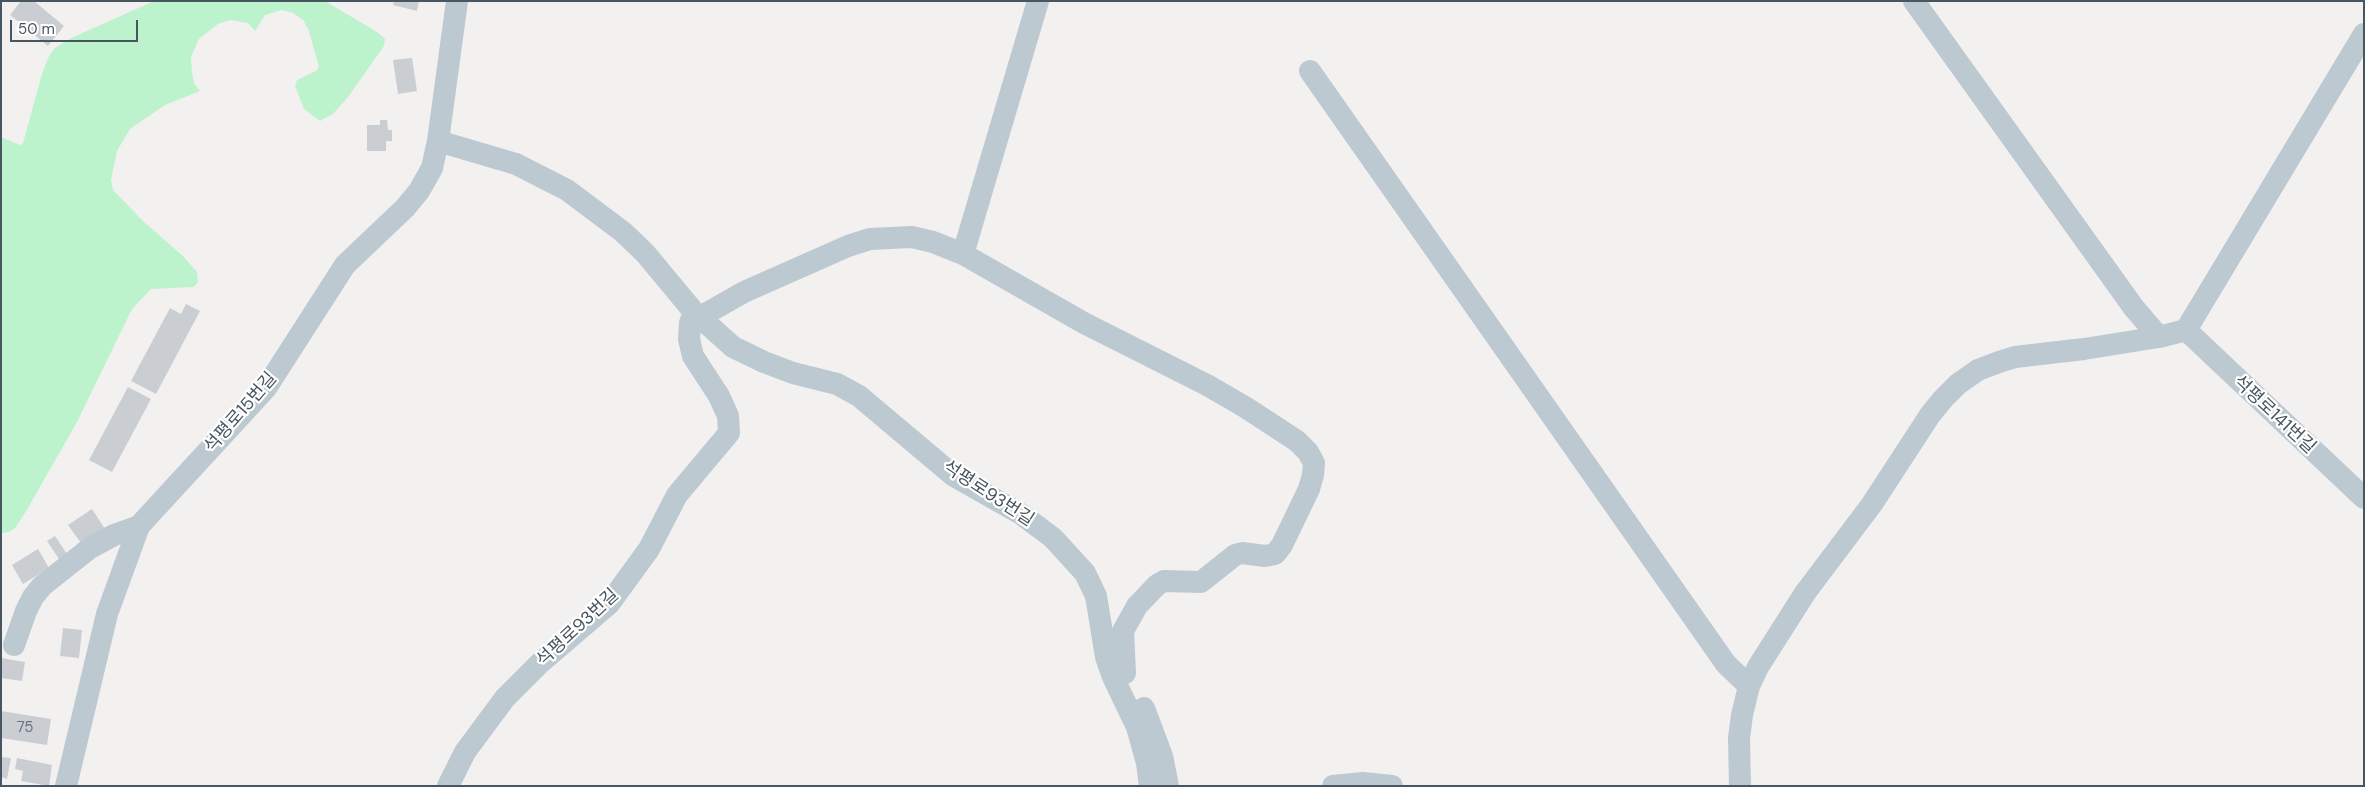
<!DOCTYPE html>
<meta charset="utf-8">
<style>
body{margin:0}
#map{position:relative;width:2365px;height:787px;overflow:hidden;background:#f3f0f0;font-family:"DM Sans",sans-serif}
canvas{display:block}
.frame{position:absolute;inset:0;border:2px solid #475660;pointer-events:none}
.scale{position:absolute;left:10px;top:20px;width:128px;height:22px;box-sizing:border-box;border:2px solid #475660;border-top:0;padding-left:6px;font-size:15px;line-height:18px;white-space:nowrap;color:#475660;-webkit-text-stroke:4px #fff;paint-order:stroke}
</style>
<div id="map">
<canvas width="2365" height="787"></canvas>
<div class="frame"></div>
<div class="scale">50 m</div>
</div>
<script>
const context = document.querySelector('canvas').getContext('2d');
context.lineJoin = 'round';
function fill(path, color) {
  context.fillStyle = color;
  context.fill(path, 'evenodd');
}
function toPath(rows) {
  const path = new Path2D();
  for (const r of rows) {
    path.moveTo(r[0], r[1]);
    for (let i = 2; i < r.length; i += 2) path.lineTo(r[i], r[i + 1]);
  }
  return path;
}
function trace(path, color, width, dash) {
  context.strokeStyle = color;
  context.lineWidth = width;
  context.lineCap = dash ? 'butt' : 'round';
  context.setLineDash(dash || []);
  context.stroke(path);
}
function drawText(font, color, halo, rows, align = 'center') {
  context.font = font + ' "DM Sans","Noto Sans KR",sans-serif';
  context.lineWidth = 4.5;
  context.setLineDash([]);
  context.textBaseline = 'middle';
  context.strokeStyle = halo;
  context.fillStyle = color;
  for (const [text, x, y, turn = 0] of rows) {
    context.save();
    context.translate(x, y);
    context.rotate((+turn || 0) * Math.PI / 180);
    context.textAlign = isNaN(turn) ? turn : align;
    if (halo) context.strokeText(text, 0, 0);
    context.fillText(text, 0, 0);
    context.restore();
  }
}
const green = toPath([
 [154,1,325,1,377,32,385,39,384,46,348,97,333,114,320,121,304,109,295,86,297,80,316,71,319,67,309,31,303,20,293,13,282,10,265,15,255,31,248,23,230,20,218,24,199,39,191,57,192,72,194,83,200,91,165,105,130,129,117,151,111,180,113,190,143,221,183,256,197,272,198,282,194,287,151,289,132,309,77,422,25,513,15,528,9,532,1,533,1,137,20,145,23,143,42,74,49,56,55,48,69,39]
]);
const building = toPath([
 [21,1,34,1,64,26,48,46,10,15],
 [394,1,419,1,417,11,393,5],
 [412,58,417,91,398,94,393,60],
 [380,120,387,120,388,130,392,130,392,141,386,141,386,151,367,151,367,125,380,125],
 [186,304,200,311,156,394,131,381,170,308,181,314],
 [128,387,151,399,112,472,89,460],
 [92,509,107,532,84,547,68,525],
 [55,536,71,560,63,565,47,541],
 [38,549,49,568,23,584,12,565],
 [63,628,82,630,79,658,60,656],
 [1,658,25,662,22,681,1,678],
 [1,711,51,719,47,745,1,738],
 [1,757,11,758,7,779,1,777],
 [17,758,52,765,49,786,21,781,23,771,15,769]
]);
const minor = toPath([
 [1914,1,2134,308,2159,337],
 [1310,71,1726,664,1749,686],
 [438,141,516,164,567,190,623,232,645,253,694,312,733,347,764,362,793,373,837,384,859,396,954,476,1021,514,1053,538,1085,573,1096,596,1106,657,1113,677,1137,727,1147,763,1150,786],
 [963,254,1038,1],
 [700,317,744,292,848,246,870,239,912,237,933,242,963,254,1084,323,1207,385,1245,407,1297,441,1308,452,1314,463,1313,475,1309,489,1282,545,1275,554,1265,556,1242,553,1235,555,1201,582,1164,581,1157,585,1137,606,1123,631,1125,673],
 [2186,330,2364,498],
 [14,645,26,611,33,597,42,586,90,548,114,535,139,526],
 [1144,708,1162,756,1168,786],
 [66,786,107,614,139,526,266,388,345,265,405,208,419,191,432,168,438,141,457,1],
 [448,786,465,752,505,698,539,664,609,604,649,549,677,495,729,433,728,416,719,396,693,356,689,339,690,323,694,312],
 [1333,786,1363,783,1392,786],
 [1740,786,1739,738,1742,715,1749,686,1758,667,1805,593,1872,504,1930,415,1943,399,1958,384,1978,370,1999,362,2015,357,2084,349,2159,337,2186,330,2364,34]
]);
const numberNames = [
 ["75",25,728]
];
const streetNames = [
 ["석평로15번길",241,413,-49],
 ["석평로141번길",2274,415,43],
 ["석평로93번길",988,494,33],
 ["석평로93번길",578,628,-43]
];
fill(green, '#bcf3cd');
fill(building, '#caced3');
trace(minor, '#bdc9d1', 22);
drawText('15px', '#68747d', null, numberNames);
drawText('18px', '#475660', '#fff', streetNames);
</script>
